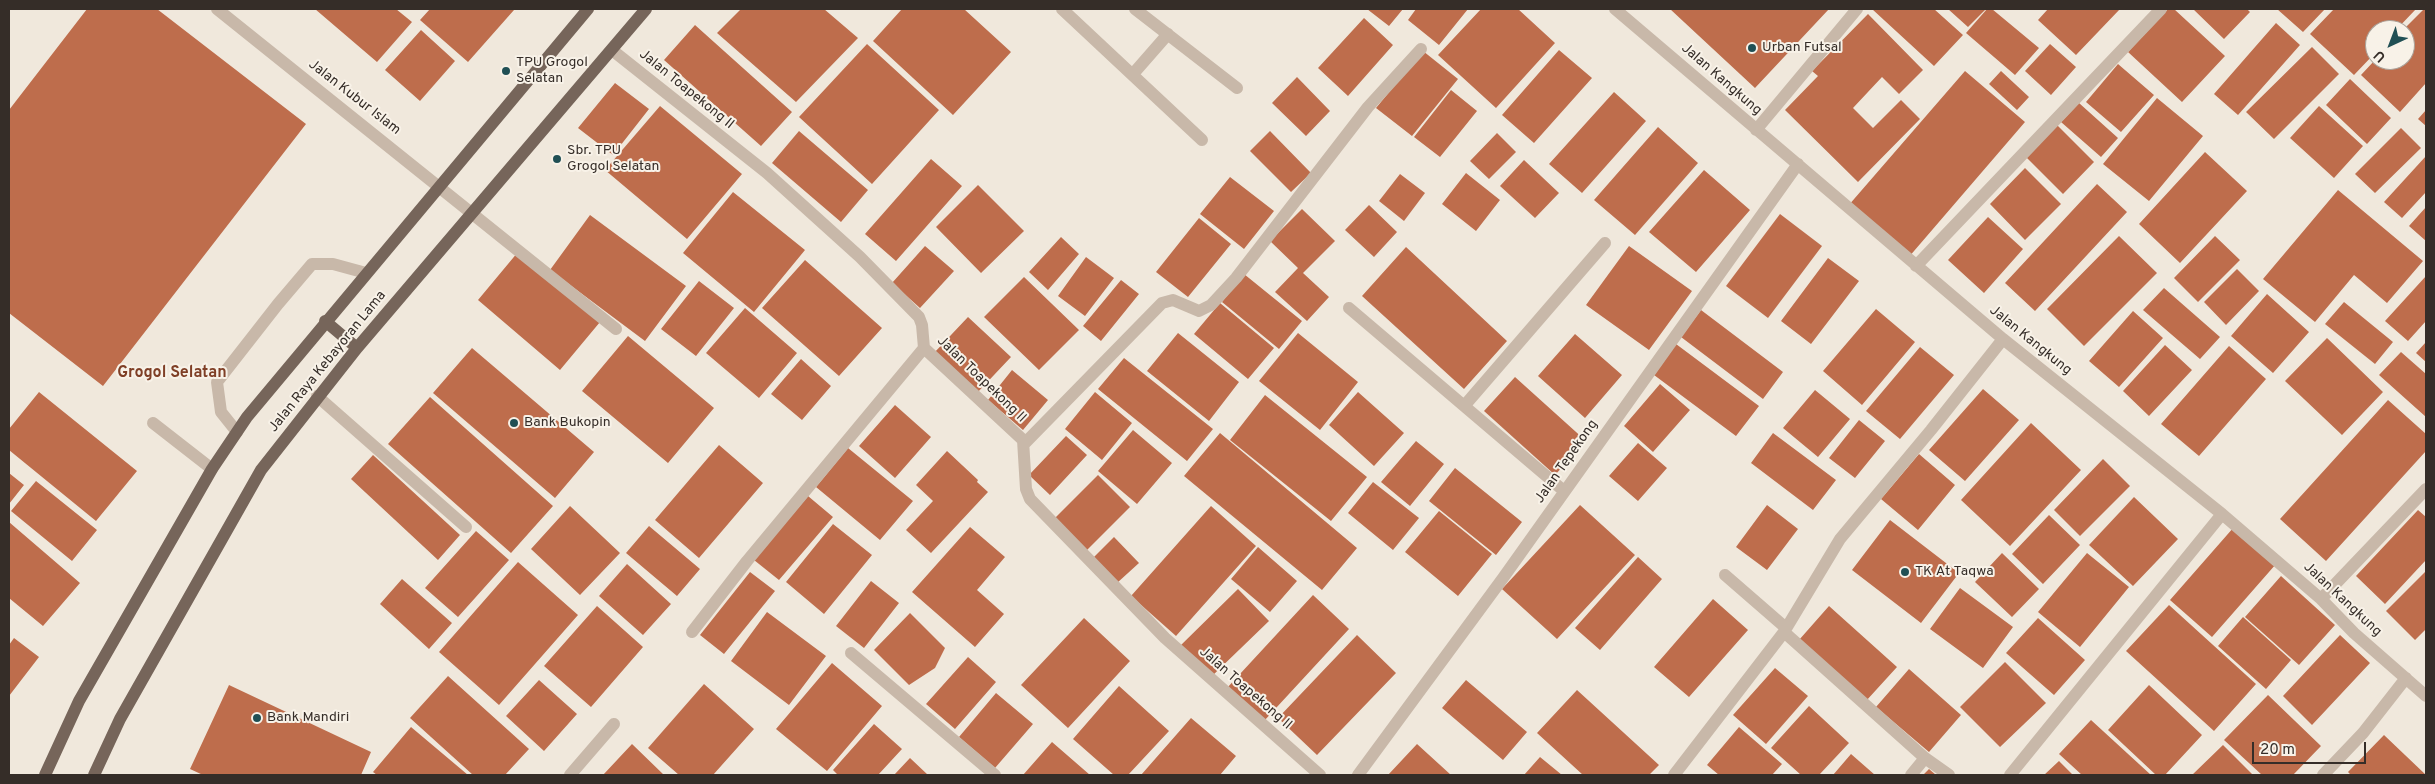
<!DOCTYPE html>
<style>
body{margin:0}
#map{position:relative;width:2435px;height:784px;overflow:hidden;background:#f0e8dc;font-family:Overpass,sans-serif}
canvas{display:block}
.frame{position:absolute;inset:0;border:10px solid #352d28;pointer-events:none}
.north{position:absolute;left:2365px;top:20px;width:50px;height:50px;box-sizing:border-box;background:#f8f2e8;border:1px solid #aaa39b;border-radius:50%;rotate:223deg;font-size:14px;font-weight:700;line-height:20px;text-align:center;color:#352d28}
.north::after{content:'';display:block;margin:auto;width:18px;height:22px;background:#204f54;clip-path:polygon(50% 0,100% 100%,50% 72%,0 100%)}
.scale{position:absolute;left:2252px;top:742px;width:114px;height:22px;box-sizing:border-box;border:2px solid #352d28;border-top:0;padding-left:6px;font-size:15px;line-height:18px;white-space:nowrap;color:#352d28;-webkit-text-stroke:4px #f8f2e8;paint-order:stroke}
</style>
<div id="map">
<canvas width="2435" height="784"></canvas>
<div class="frame"></div>
<div class="north">U</div>
<div class="scale">20 m</div>
</div>
<script>
const context = document.querySelector('canvas').getContext('2d');
context.lineJoin = 'round';
function fill(path, color) {
  context.fillStyle = color;
  context.fill(path, 'evenodd');
}
function toPath(rows) {
  const path = new Path2D();
  for (const r of rows) {
    path.moveTo(r[0], r[1]);
    for (let i = 2; i < r.length; i += 2) path.lineTo(r[i], r[i + 1]);
  }
  return path;
}
function trace(path, color, width, dash) {
  context.strokeStyle = color;
  context.lineWidth = width;
  context.lineCap = dash ? 'butt' : 'round';
  context.setLineDash(dash || []);
  context.stroke(path);
}
function drawText(font, color, halo, rows, align = 'center') {
  context.font = font + ' Overpass,sans-serif';
  context.lineWidth = 4;
  context.setLineDash([]);
  context.textBaseline = 'middle';
  context.strokeStyle = halo;
  context.fillStyle = color;
  for (const [text, x, y, turn = 0] of rows) {
    context.save();
    context.translate(x, y);
    context.rotate((+turn || 0) * Math.PI / 180);
    context.textAlign = isNaN(turn) ? turn : align;
    if (halo) context.strokeText(text, 0, 0);
    context.fillText(text, 0, 0);
    context.restore();
  }
}
const building = toPath([
 [87,9,157,9,306,124,103,386,9,313,9,110],
 [315,9,396,9,412,22,377,62],
 [430,9,513,9,514,10,468,62,420,20],
 [741,9,824,9,858,38,796,102,717,33],
 [902,9,964,9,1011,52,953,115,873,41],
 [1367,9,1403,9,1389,26],
 [1416,9,1468,9,1439,45,1408,20],
 [1481,9,1518,9,1555,43,1496,108,1438,55],
 [1670,9,1829,9,1755,88],
 [1872,9,1934,9,1963,35,1934,66],
 [1948,9,1986,9,1968,27],
 [1987,9,1992,9,2039,48,2015,75,1966,33],
 [2048,9,2120,9,2076,55,2038,20],
 [2168,9,2174,9,2225,56,2182,102,2128,52],
 [2193,9,2247,9,2250,12,2224,39],
 [2277,9,2325,9,2303,32],
 [2334,9,2416,9,2396,30,2375,30,2375,53,2354,75,2310,34],
 [2424,9,2426,9,2426,83,2400,112,2361,75,2375,60,2405,60,2403,30],
 [1868,14,1923,70,1899,94,1882,77,1853,108,1873,128,1901,100,1920,119,1858,182,1785,110,1818,76,1812,71],
 [1364,18,1393,45,1348,96,1318,68],
 [2276,23,2300,45,2238,115,2214,94],
 [695,25,792,112,761,146,664,60],
 [421,30,455,61,420,101,385,70],
 [867,44,939,110,872,184,799,117],
 [2050,44,2076,67,2051,95,2025,71],
 [2312,47,2339,74,2274,139,2246,112],
 [1559,50,1592,78,1534,143,1502,115],
 [1423,51,1458,79,1412,136,1376,108],
 [2118,64,2154,95,2121,132,2086,102],
 [1965,71,2025,122,1908,258,1848,206],
 [2001,71,2029,97,2017,110,1989,84],
 [1297,77,1330,111,1306,136,1272,103],
 [2350,79,2391,118,2367,144,2326,105],
 [615,83,649,109,613,155,578,128],
 [1451,90,1477,111,1440,157,1414,137],
 [1614,92,1646,121,1582,193,1549,164],
 [2157,98,2203,136,2149,201,2103,164],
 [2079,103,2118,138,2101,157,2061,122],
 [660,106,742,174,687,239,605,170],
 [2319,106,2363,146,2334,178,2290,138],
 [2426,110,2426,126,2418,119],
 [2057,125,2094,162,2063,194,2026,157],
 [1658,127,1698,163,1635,235,1594,200],
 [2401,128,2421,148,2375,193,2355,174],
 [799,131,868,190,841,222,772,163],
 [1270,131,1311,173,1291,192,1250,151],
 [1497,133,1516,152,1489,179,1470,161],
 [2205,152,2247,191,2180,263,2139,224],
 [2426,156,2426,192,2402,218,2384,202],
 [931,159,962,186,896,261,865,234],
 [1524,160,1559,193,1535,218,1500,186],
 [2025,168,2061,204,2025,240,1990,204],
 [1704,170,1750,210,1696,272,1649,232],
 [1466,173,1500,200,1476,231,1442,204],
 [1400,174,1425,193,1404,221,1379,201],
 [1230,177,1274,211,1244,249,1200,214],
 [2097,184,2127,212,2035,311,2005,283],
 [978,185,1024,231,981,273,936,227],
 [2338,190,2423,261,2387,303,2354,275,2315,322,2263,279],
 [733,192,805,250,754,312,683,253],
 [1369,205,1397,232,1374,257,1345,230],
 [2426,207,2426,241,2409,226],
 [1302,209,1335,241,1303,273,1329,297,1307,321,1275,292,1298,268,1270,241],
 [1780,214,1822,246,1768,318,1726,286],
 [590,215,686,286,645,341,550,270],
 [1988,217,2023,249,1984,293,1948,260],
 [1199,218,1231,244,1188,297,1156,272],
 [2119,236,2157,273,2084,346,2047,309],
 [2215,236,2240,260,2198,302,2174,278],
 [1061,237,1079,254,1048,290,1029,272],
 [925,246,954,271,920,308,892,283],
 [1629,246,1692,291,1649,350,1586,305],
 [1406,247,1507,341,1464,389,1362,296],
 [518,252,600,322,560,370,478,300],
 [1086,257,1114,278,1085,316,1058,296],
 [1828,258,1859,281,1811,344,1781,321],
 [805,260,882,328,839,376,762,308],
 [2237,269,2259,291,2226,325,2204,302],
 [1244,274,1302,321,1279,349,1222,302],
 [2426,276,2426,321,2408,341,2385,321],
 [1024,277,1079,330,1039,370,984,317],
 [1121,280,1139,294,1101,341,1083,326],
 [699,281,734,308,696,356,661,329],
 [2164,288,2220,337,2200,359,2143,310],
 [2267,294,2309,332,2273,373,2231,336],
 [2344,302,2393,342,2375,364,2325,324],
 [1220,303,1274,348,1248,379,1194,334],
 [745,308,797,353,759,398,706,353],
 [1876,309,1915,342,1862,405,1823,371],
 [1701,310,1783,372,1763,399,1681,337],
 [2133,311,2163,338,2119,387,2089,361],
 [968,317,1011,357,977,393,934,353],
 [1178,333,1239,382,1209,421,1147,371],
 [1298,333,1358,382,1320,430,1259,381],
 [1575,334,1622,375,1585,418,1538,376],
 [628,336,714,408,668,463,582,391],
 [2327,338,2383,392,2342,435,2285,381],
 [2426,342,2426,362,2416,353],
 [1676,344,1759,406,1736,436,1654,375],
 [2165,345,2192,370,2149,416,2123,391],
 [2229,346,2266,379,2199,456,2161,424],
 [1920,347,1954,375,1900,439,1866,411],
 [472,348,594,452,555,498,433,393],
 [2401,352,2426,374,2426,417,2379,375],
 [1124,358,1213,429,1187,461,1098,389],
 [801,359,831,386,802,420,771,394],
 [1012,370,1048,400,1023,430,988,400],
 [1515,377,1586,441,1555,475,1484,411],
 [1660,384,1690,410,1653,452,1624,426],
 [1983,389,2019,420,1965,481,1929,450],
 [1815,390,1850,419,1818,457,1783,428],
 [39,392,137,471,96,521,9,450,9,429],
 [1095,392,1132,423,1102,460,1065,429],
 [1358,392,1404,433,1374,466,1329,425],
 [1265,395,1367,477,1331,521,1230,440],
 [430,397,553,506,511,553,388,444],
 [2388,400,2426,434,2426,451,2326,561,2280,519],
 [895,405,931,437,895,478,859,446],
 [1859,420,1885,441,1855,478,1829,458],
 [2031,423,2081,470,2010,546,1961,500],
 [1133,430,1172,463,1137,504,1098,471],
 [1220,433,1357,548,1322,590,1184,476],
 [1773,433,1836,480,1813,510,1751,463],
 [1066,436,1087,455,1050,495,1029,475],
 [1416,441,1444,464,1410,506,1381,482],
 [1638,443,1667,468,1638,501,1609,476],
 [719,445,763,483,699,558,655,520],
 [848,448,913,501,880,540,816,487],
 [947,451,978,480,977,482,988,492,931,553,906,530,933,501,916,485],
 [1919,454,1955,485,1918,530,1881,499],
 [373,455,460,535,438,560,351,479],
 [2103,459,2130,486,2080,536,2054,510],
 [1455,468,1522,522,1496,555,1429,501],
 [9,473,24,485,9,504],
 [1098,475,1130,507,1086,551,1054,519],
 [36,481,97,530,72,561,11,511],
 [1373,482,1419,518,1393,550,1348,513],
 [808,496,833,517,779,580,754,560],
 [2134,497,2178,539,2133,586,2089,545],
 [1580,505,1635,555,1557,639,1502,589],
 [1767,505,1798,529,1767,570,1736,547],
 [570,506,620,553,580,595,531,549],
 [1211,506,1256,546,1176,636,1131,596],
 [2418,510,2426,517,2426,560,2385,604,2356,576],
 [1439,511,1492,554,1458,596,1405,552],
 [2049,515,2080,545,2043,584,2012,554],
 [1890,520,1959,573,1921,623,1852,570],
 [9,522,80,583,43,626,9,598],
 [833,524,872,555,824,614,786,582],
 [649,526,700,569,677,596,626,553],
 [970,527,1005,557,977,590,1004,614,975,647,912,592],
 [2234,527,2276,564,2212,637,2170,600],
 [476,531,509,560,458,617,425,588],
 [1114,537,1139,563,1117,583,1093,558],
 [1258,547,1297,581,1270,612,1231,579],
 [2002,553,2039,589,2012,617,1975,582],
 [2087,553,2129,587,2080,647,2038,612],
 [1638,557,1662,579,1600,650,1575,628],
 [518,562,578,615,499,705,439,652],
 [627,564,671,604,643,635,599,596],
 [2426,571,2426,629,2415,640,2386,611],
 [750,572,775,591,724,654,700,635],
 [2281,576,2335,625,2299,665,2245,617],
 [402,579,452,623,429,649,380,604],
 [871,581,899,603,864,648,836,626],
 [1960,588,2013,627,1983,668,1930,629],
 [1238,589,1269,621,1211,677,1180,646],
 [1313,595,1349,629,1264,721,1227,688],
 [1713,599,1748,630,1689,697,1654,667],
 [2169,605,2256,684,2214,731,2126,651],
 [597,606,643,647,591,707,544,666],
 [1829,606,1897,667,1866,701,1799,640],
 [767,612,826,656,789,705,731,661],
 [910,613,945,648,935,668,909,685,874,650],
 [2243,617,2291,660,2266,689,2218,646],
 [1084,618,1130,661,1068,728,1021,685],
 [2038,618,2085,660,2054,695,2006,653],
 [1357,635,1396,673,1317,755,1278,718],
 [2340,635,2370,663,2312,725,2283,696],
 [14,638,39,657,9,696,9,645],
 [968,657,996,682,955,729,926,704],
 [2005,662,2046,703,2000,747,1960,707],
 [832,663,882,706,827,771,776,729],
 [1775,668,1808,696,1766,744,1733,715],
 [1909,669,1961,715,1929,752,1876,707],
 [448,676,529,749,505,775,473,775,410,718],
 [539,680,577,714,544,751,506,716],
 [1466,680,1527,732,1503,760,1442,708],
 [704,684,754,729,713,775,679,775,648,748],
 [229,685,371,752,361,775,203,775,190,769],
 [2149,685,2202,735,2165,775,2156,775,2108,730],
 [1119,686,1169,731,1128,775,1114,775,1073,739],
 [1577,690,1659,765,1649,775,1583,775,1537,733],
 [996,693,1033,724,995,768,959,737],
 [2268,695,2321,746,2293,775,2262,775,2224,740],
 [1809,706,1849,743,1819,775,1801,775,1771,748],
 [1191,718,1236,756,1220,775,1141,775],
 [2091,720,2151,775,2082,775,2059,754],
 [874,724,902,749,878,775,838,775,833,770],
 [411,727,468,775,377,775,373,772],
 [1739,727,1782,764,1772,775,1719,775,1707,765],
 [2384,735,2426,775,2351,775,2348,772],
 [1052,742,1090,775,1023,775],
 [632,744,664,775,603,775],
 [1417,744,1451,775,1388,775],
 [2223,745,2253,775,2192,775],
 [1851,754,1875,775,1833,775],
 [1540,757,1562,775,1524,775],
 [910,758,928,775,894,775],
 [2059,761,2073,775,2044,775],
 [1929,769,1936,775,1923,775]
]);
const minor = toPath([
 [217,9,616,329],
 [1062,9,1202,140],
 [1135,9,1237,88],
 [1615,9,2003,339,2222,514,2321,599,2354,633,2426,696],
 [612,50,767,173,860,257,919,317,922,325,924,348,1023,440,1026,489,1030,499,1165,638,1320,775],
 [1133,74,1168,34],
 [1756,130,1857,9],
 [1916,266,2161,9],
 [1349,308,1564,491],
 [317,396,466,527],
 [1465,405,1605,243],
 [153,423,212,469],
 [237,432,221,412,217,382,278,304,312,264,333,264,366,273],
 [1025,443,1162,303,1173,300,1199,311,1211,305,1236,278,1368,107,1421,49],
 [1725,575,1786,628],
 [2321,599,2426,489],
 [692,632,747,561,924,348],
 [851,653,995,775],
 [1925,758,1784,632,1840,539,1931,430,2003,339],
 [570,775,614,724],
 [1358,775,1503,578,1798,164],
 [1674,775,1784,632],
 [1911,775,1925,758,1949,775],
 [2010,775,2222,514],
 [2323,775,2363,733,2406,678]
]);
const major = toPath([
 [325,321,357,348],
 [45,775,79,701,212,469,247,417,588,9],
 [94,775,120,719,261,470,357,348,646,9]
]);
const markers = [
 [1752,48,5,"#204f54"],
 [506,71,5,"#204f54"],
 [557,159,5,"#204f54"],
 [514,423,5,"#204f54"],
 [1905,572,5,"#204f54"],
 [257,718,5,"#204f54"]
];
const poiNames = [
 ["Urban Futsal",1762,48],
 ["TPU Grogol",516,63],
 ["Selatan",516,79],
 ["Sbr. TPU",567,151],
 ["Grogol Selatan",567,167],
 ["Bank Bukopin",524,423],
 ["TK At Taqwa",1915,572],
 ["Bank Mandiri",267,718]
];
const streetNames = [
 ["Jalan Kangkung",1721,80,41],
 ["Jalan Toapekong II",686,90,39],
 ["Jalan Kubur Islam",354,98,38],
 ["Jalan Kangkung",2030,341,39],
 ["Jalan Raya Kebayoran Lama",328,362,-51],
 ["Jalan Toapekong II",981,380,44],
 ["Jalan Tepekong",1567,462,-55],
 ["Jalan Kangkung",2342,600,43],
 ["Jalan Toapekong II",1245,689,41]
];
const quarterNames = [
 ["Grogol Selatan",172,374]
];
fill(building, '#be6d4c');
trace(minor, '#c8b8a9', 12);
trace(major, '#76655a', 12);
for (const [x, y, r, color] of markers) {
  const dot = new Path2D();
  dot.arc(x, y, r, 0, 2 * Math.PI);
  context.fillStyle = color;
  context.fill(dot);
  trace(dot, '#f8f2e8', 2);
}
drawText('14px', '#352d28', '#f8f2e8', poiNames, 'left');
drawText('14px', '#352d28', '#f8f2e8', streetNames);
drawText('bold 16px', '#7f3f26', '#f8f2e8', quarterNames);
</script>
